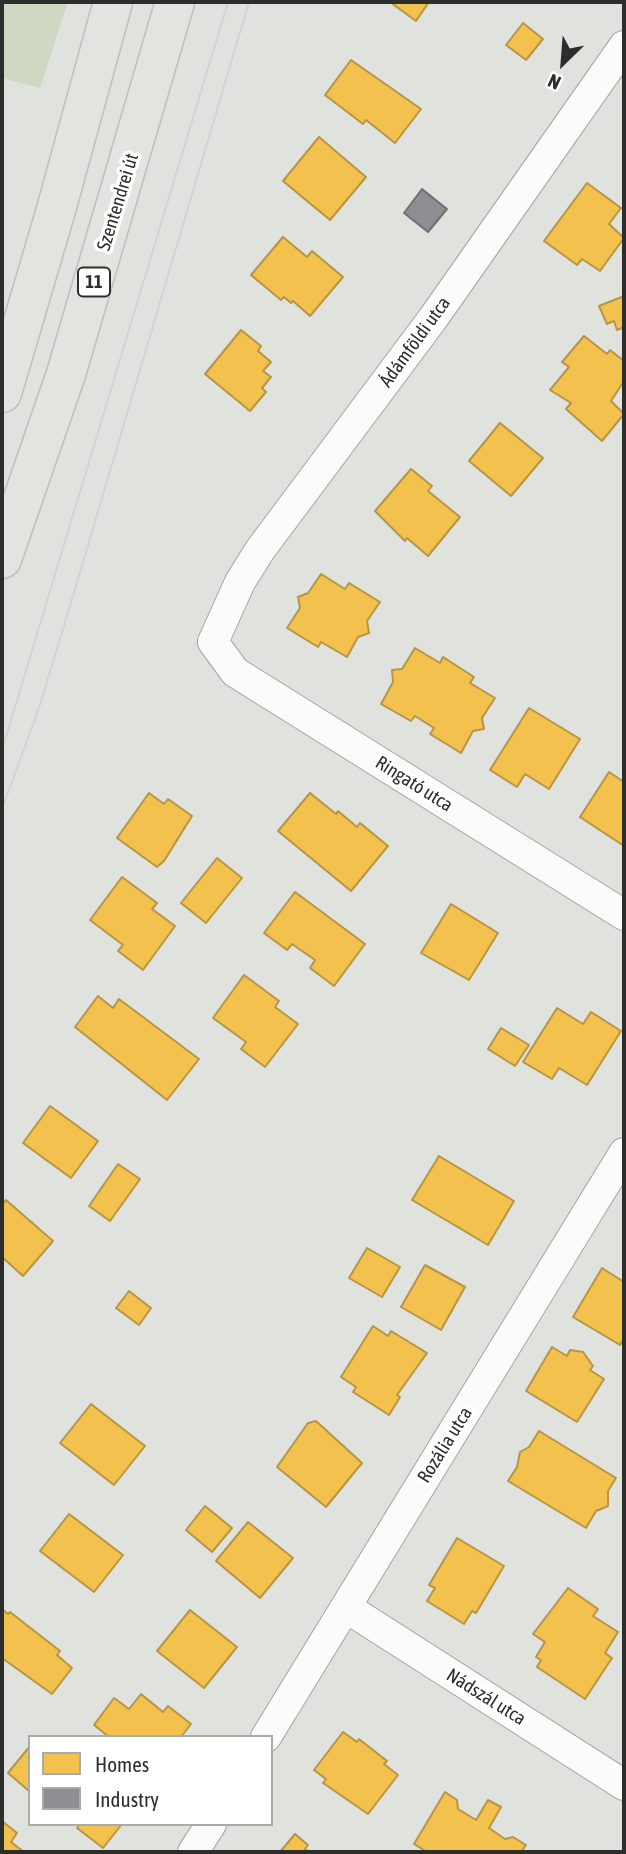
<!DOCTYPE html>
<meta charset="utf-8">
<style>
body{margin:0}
#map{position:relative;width:626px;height:1854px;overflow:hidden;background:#e0e2de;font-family:"Asap Condensed",sans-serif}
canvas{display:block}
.frame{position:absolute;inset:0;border:4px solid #2c2e2b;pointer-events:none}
.legend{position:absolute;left:28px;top:1735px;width:245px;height:91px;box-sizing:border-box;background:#fff;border:2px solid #ababaa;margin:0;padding:9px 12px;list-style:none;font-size:21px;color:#2c2e2b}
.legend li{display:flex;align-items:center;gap:14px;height:35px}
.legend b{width:35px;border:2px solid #ababaa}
.north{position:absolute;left:528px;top:28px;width:70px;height:70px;-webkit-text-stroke:5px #fff;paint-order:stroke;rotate:205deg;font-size:19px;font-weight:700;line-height:28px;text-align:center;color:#2c2e2b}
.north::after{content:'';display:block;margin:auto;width:24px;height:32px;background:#2c2e2b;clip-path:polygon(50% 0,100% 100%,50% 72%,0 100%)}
</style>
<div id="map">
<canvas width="626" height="1854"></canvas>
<div class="frame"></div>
<ul class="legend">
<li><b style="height:19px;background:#f2c14e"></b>Homes</li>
<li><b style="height:19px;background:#8d8d92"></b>Industry</li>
</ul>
<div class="north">N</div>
</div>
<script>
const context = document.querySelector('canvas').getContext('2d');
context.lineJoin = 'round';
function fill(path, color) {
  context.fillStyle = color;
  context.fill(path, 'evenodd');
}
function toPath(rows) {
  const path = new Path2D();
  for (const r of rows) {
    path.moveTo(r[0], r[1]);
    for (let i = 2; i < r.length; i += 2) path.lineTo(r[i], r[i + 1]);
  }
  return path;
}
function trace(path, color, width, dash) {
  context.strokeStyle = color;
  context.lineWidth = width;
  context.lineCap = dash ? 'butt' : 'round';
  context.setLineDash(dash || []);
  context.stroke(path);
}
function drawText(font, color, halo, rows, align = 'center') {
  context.font = font + ' "Asap Condensed",sans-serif';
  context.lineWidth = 7;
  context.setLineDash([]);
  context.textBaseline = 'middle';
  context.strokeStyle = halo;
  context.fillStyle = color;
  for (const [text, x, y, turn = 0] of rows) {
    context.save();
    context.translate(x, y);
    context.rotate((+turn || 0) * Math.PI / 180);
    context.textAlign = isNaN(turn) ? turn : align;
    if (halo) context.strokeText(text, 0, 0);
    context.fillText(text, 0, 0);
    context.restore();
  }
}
const green = toPath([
 [2,2,68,2,40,88,2,78]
]);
const homes = toPath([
 [390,2,429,2,416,21,390,2],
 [523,23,543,39,526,60,506,45,523,23],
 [351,60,421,109,395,143,366,120,363,124,325,95,351,60],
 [319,137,366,177,330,220,283,181,319,137],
 [587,183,621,208,609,224,624,238,600,271,582,259,577,265,544,241,587,183],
 [283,237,307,257,312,251,343,277,310,316,293,301,291,303,284,297,281,300,251,275,283,237],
 [624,296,624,327,617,330,614,321,607,324,599,306,624,296],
 [241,330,261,346,258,351,271,362,263,371,271,377,262,388,266,392,250,411,205,374,241,330],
 [584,336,607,354,610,350,624,361,624,381,611,401,624,414,602,441,566,409,571,403,550,390,569,367,562,362,584,336],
 [500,423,543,458,511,496,469,461,500,423],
 [411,469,432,486,428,491,460,517,428,556,407,538,405,541,375,511,411,469],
 [321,574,345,589,349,583,380,602,367,621,369,633,358,637,347,657,321,642,318,647,287,628,300,608,298,597,308,593,321,574],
 [415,648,440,663,443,657,474,677,470,683,495,698,482,718,484,729,473,731,461,753,430,734,434,728,415,716,411,721,381,704,393,682,392,670,402,669,415,648],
 [529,708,580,739,549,789,525,774,517,787,490,770,529,708],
 [609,772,624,782,624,846,580,817,609,772],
 [149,793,164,804,168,799,192,816,164,861,157,867,117,838,149,793],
 [310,793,336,814,338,811,357,827,360,823,388,846,351,891,278,831,310,793],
 [217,858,242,878,206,923,181,903,217,858],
 [122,877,157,903,152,909,175,926,143,970,118,951,123,945,90,920,122,877],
 [295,892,365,944,334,986,310,968,315,960,292,944,287,950,264,933,295,892],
 [451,904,498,933,469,980,421,953,451,904],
 [244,975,279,1001,275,1007,298,1024,265,1067,241,1049,246,1042,213,1018,244,975],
 [98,996,113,1008,119,999,199,1059,167,1100,75,1027,98,996],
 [557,1008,583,1024,591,1012,621,1031,587,1085,559,1068,552,1079,523,1062,557,1008],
 [501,1028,529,1045,515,1066,488,1049,501,1028],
 [50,1106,98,1141,71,1178,23,1143,50,1106],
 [439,1156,514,1201,488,1245,412,1200,439,1156],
 [118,1164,140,1179,110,1221,89,1206,118,1164],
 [6,1200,53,1241,23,1276,2,1257,2,1205,6,1200],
 [367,1248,400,1267,382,1297,349,1278,367,1248],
 [425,1265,465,1287,441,1330,401,1307,425,1265],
 [602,1268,624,1282,624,1338,620,1345,573,1317,602,1268],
 [129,1291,151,1308,139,1325,116,1308,129,1291],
 [373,1326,388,1336,391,1331,427,1353,397,1395,400,1397,389,1415,353,1392,356,1387,341,1377,373,1326],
 [552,1347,567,1356,570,1350,583,1352,593,1366,590,1370,604,1379,577,1422,526,1391,552,1347],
 [91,1404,145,1446,114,1485,60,1443,91,1404],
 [316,1421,362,1463,326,1507,277,1467,308,1423,316,1421],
 [539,1431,616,1478,608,1491,608,1506,596,1511,586,1528,508,1481,517,1467,520,1452,529,1447,539,1431],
 [205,1506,232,1528,212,1552,186,1530,205,1506],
 [69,1514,123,1555,94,1592,40,1551,69,1514],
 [248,1522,293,1558,260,1598,216,1561,248,1522],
 [457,1538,504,1566,476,1613,472,1611,464,1624,427,1601,435,1588,429,1585,457,1538],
 [568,1588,598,1609,593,1616,618,1632,605,1653,612,1658,585,1699,537,1667,541,1660,536,1657,545,1642,533,1634,568,1588],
 [2,1609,8,1614,10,1612,60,1651,57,1655,72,1668,52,1694,2,1658,2,1609],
 [190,1610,237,1647,204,1688,157,1651,190,1610],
 [141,1694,163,1712,168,1706,191,1724,181,1737,109,1737,94,1725,114,1698,129,1709,141,1694],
 [343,1732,357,1742,359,1739,387,1761,384,1764,398,1775,368,1814,323,1783,326,1779,314,1770,343,1732],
 [30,1746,30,1790,29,1791,8,1773,30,1746],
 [445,1792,457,1800,458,1809,476,1820,488,1800,501,1807,489,1828,505,1839,513,1837,526,1845,521,1852,427,1852,414,1844,445,1792],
 [2,1821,17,1833,11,1842,24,1852,2,1852,2,1821],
 [80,1824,122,1824,103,1848,77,1828,80,1824],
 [295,1834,308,1845,305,1849,309,1852,280,1852,295,1834]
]);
const industry = toPath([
 [422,189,447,209,428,232,404,213,422,189]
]);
const minor = toPath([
 [624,46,434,317,260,550,240,582,213,642,235,672,624,915],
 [347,1608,624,1785],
 [266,1737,624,1153],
 [193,1852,211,1824]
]);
const primary = toPath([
 [2,393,56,210,113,2],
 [2,559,66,374,175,2]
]);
const tram = toPath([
 [2,750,228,2],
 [2,809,40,705,81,569,249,2]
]);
const shields = [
 [94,282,32]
];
const shieldNames = [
 ["11",94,282]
];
const streetNames = [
 ["Szentendrei út",118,202,-73],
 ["Ádámföldi utca",415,342,-54],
 ["Ringató utca",414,784,32],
 ["Rozália utca",445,1445,-58],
 ["Nádszál utca",486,1697,32]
];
fill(green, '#ced8c3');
fill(homes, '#f2c14e');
trace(homes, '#b79544', 2);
fill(industry, '#8d8d92');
trace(industry, '#707073', 2);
trace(minor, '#a2a4a0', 32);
trace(primary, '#bebfbd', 41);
trace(minor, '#fafbfa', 30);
trace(primary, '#e2e4df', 38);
trace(tram, '#d2d3d2', 2);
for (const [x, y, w] of shields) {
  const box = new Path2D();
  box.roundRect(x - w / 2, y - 14.5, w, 29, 5);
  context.fillStyle = '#fff';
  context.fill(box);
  trace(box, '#2c2e2b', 2);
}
drawText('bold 18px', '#2c2e2b', null, shieldNames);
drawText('19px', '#2c2e2b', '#fff', streetNames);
</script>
